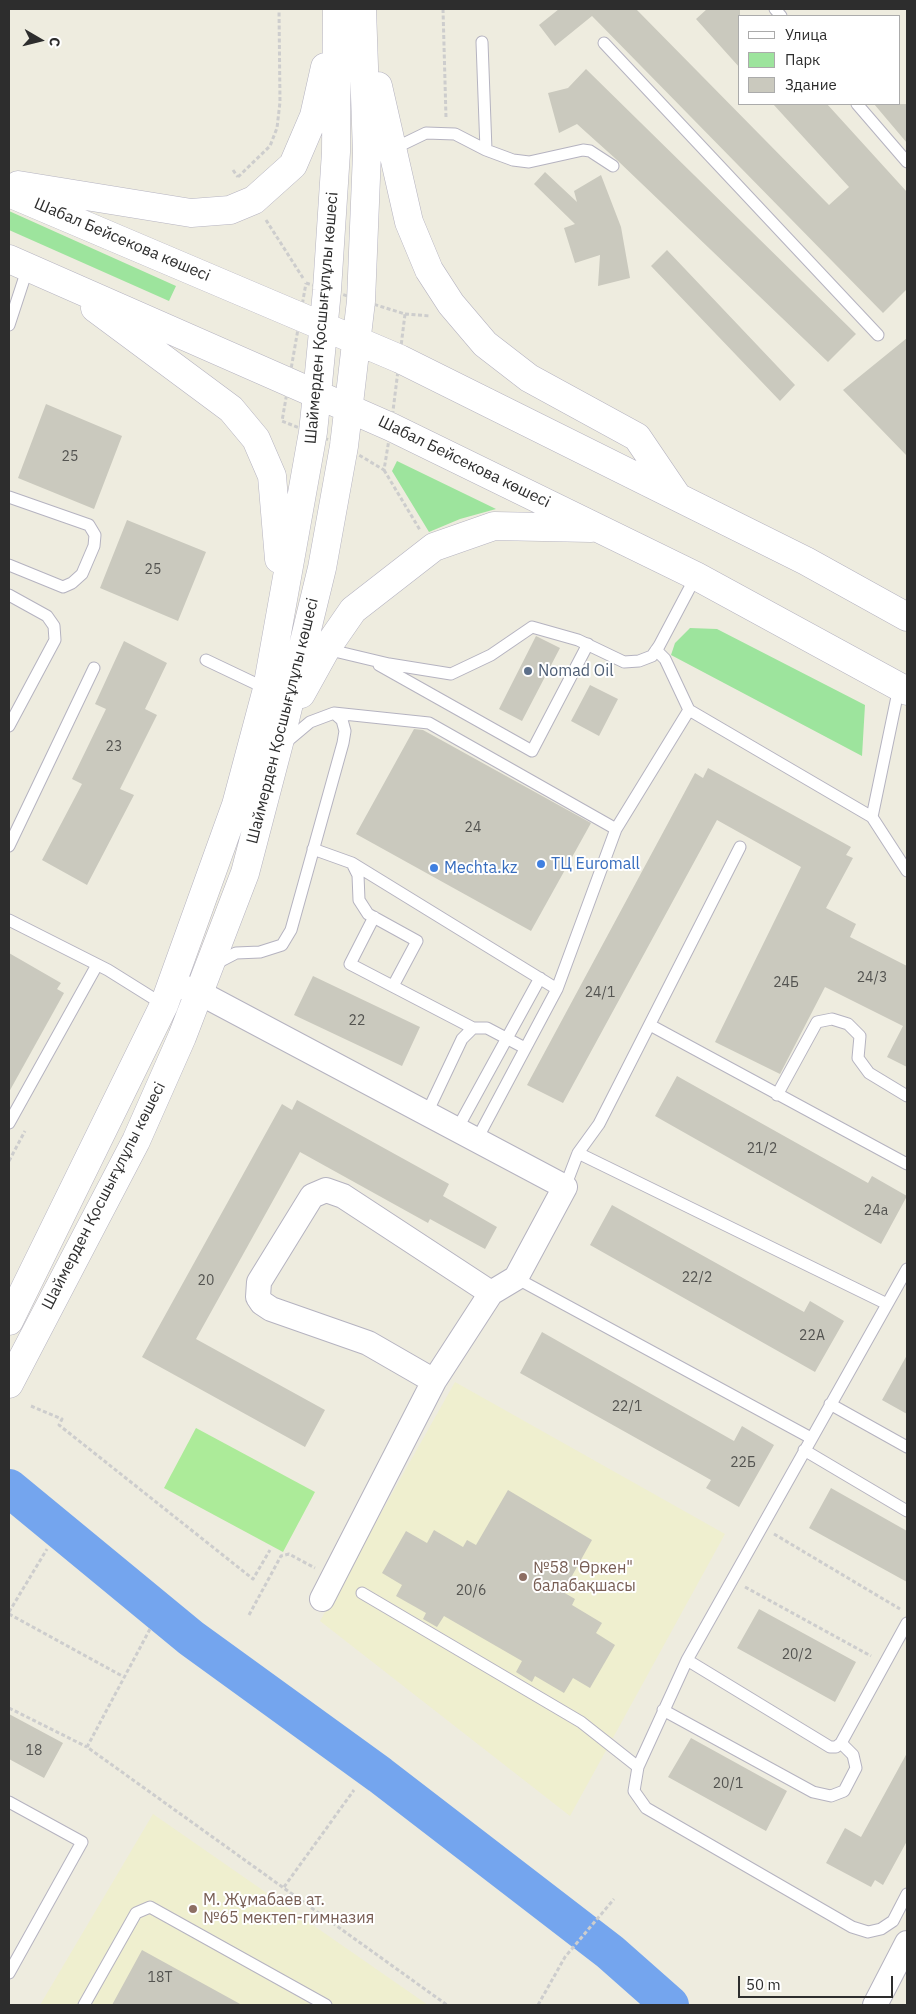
<!DOCTYPE html>
<meta charset="utf-8">
<style>
body{margin:0}
#map{position:relative;width:916px;height:2014px;overflow:hidden;background:#eeecdf;font-family:"IBM Plex Sans",sans-serif}
canvas{display:block}
.frame{position:absolute;inset:0;border:10px solid #2d2d2d;pointer-events:none}
.legend{position:absolute;left:738px;top:15px;width:162px;height:90px;box-sizing:border-box;background:#fff;border:1px solid #ababab;margin:0;padding:6px 9px;list-style:none;font-size:15px;color:#2d2d2d}
.legend li{display:flex;align-items:center;gap:10px;height:25px}
.legend b{width:25px;border:1px solid #ababab}
.north{position:absolute;left:15px;top:15px;width:50px;height:50px;-webkit-text-stroke:4px #fff;paint-order:stroke;rotate:98deg;font-size:14px;font-weight:700;line-height:20px;text-align:center;color:#2d2d2d}
.north::after{content:'';display:block;margin:auto;width:18px;height:22px;background:#2d2d2d;clip-path:polygon(50% 0,100% 100%,50% 72%,0 100%)}
.scale{position:absolute;left:738px;top:1976px;width:155px;height:22px;box-sizing:border-box;border:2px solid #2d2d2d;border-top:0;padding-left:6px;font-size:15px;line-height:18px;white-space:nowrap;color:#2d2d2d;-webkit-text-stroke:4px #fff;paint-order:stroke}
</style>
<div id="map">
<canvas width="916" height="2014"></canvas>
<div class="frame"></div>
<ul class="legend">
<li><b style="height:6px;background:#fff"></b>Улица</li>
<li><b style="height:14px;background:#9de49d"></b>Парк</li>
<li><b style="height:14px;background:#cac9be"></b>Здание</li>
</ul>
<div class="north">С</div>
<div class="scale">50 m</div>
</div>
<script>
const context = document.querySelector('canvas').getContext('2d');
context.lineJoin = 'round';
function fill(path, color) {
  context.fillStyle = color;
  context.fill(path, 'evenodd');
}
function toPath(rows) {
  const path = new Path2D();
  for (const r of rows) {
    path.moveTo(r[0], r[1]);
    for (let i = 2; i < r.length; i += 2) path.lineTo(r[i], r[i + 1]);
  }
  return path;
}
function trace(path, color, width, dash) {
  context.strokeStyle = color;
  context.lineWidth = width;
  context.lineCap = dash ? 'butt' : 'round';
  context.setLineDash(dash || []);
  context.stroke(path);
}
function drawText(font, color, halo, rows, align = 'center') {
  context.font = font + ' "IBM Plex Sans",sans-serif';
  context.lineWidth = 4;
  context.setLineDash([]);
  context.textBaseline = 'middle';
  context.strokeStyle = halo;
  context.fillStyle = color;
  for (const [text, x, y, turn = 0] of rows) {
    context.save();
    context.translate(x, y);
    context.rotate((+turn || 0) * Math.PI / 180);
    context.textAlign = isNaN(turn) ? turn : align;
    if (halo) context.strokeText(text, 0, 0);
    context.fillText(text, 0, 0);
    context.restore();
  }
}
const education = toPath([
 [455,1382,725,1534,570,1816,320,1621],
 [153,1814,428,2005,40,2005]
]);
const green = toPath([
 [9,211,176,286,169,301,9,230],
 [397,461,496,509,460,519,429,532,392,471],
 [690,628,717,629,865,705,862,756,671,655,675,643]
]);
const pitch = toPath([
 [196,1428,315,1492,283,1552,164,1488]
]);
const river = toPath([
 [9,1488,191,1638,380,1775,610,1952,670,2005]
]);
const building = toPath([
 [559,9,636,9,829,205,849,187,773,104,827,104,907,192,907,289,883,313,592,16,555,46,539,25],
 [707,9,740,9,740,68,696,19],
 [586,69,856,334,828,362,617,160,577,124,559,133,548,93,568,88],
 [874,104,907,104,907,143],
 [545,172,577,202,574,191,601,175,621,227,630,278,598,286,600,255,575,263,564,228,575,224,534,184],
 [667,250,795,385,780,401,651,266],
 [907,338,907,456,843,390],
 [46,404,122,436,94,509,18,478],
 [127,520,206,552,178,621,100,588],
 [536,636,560,648,522,721,499,709],
 [124,641,167,663,145,709,157,715,120,789,134,795,87,885,42,860,82,784,72,779,106,709,95,704],
 [590,685,618,699,599,736,571,721],
 [414,729,423,730,591,823,531,931,356,834],
 [708,768,851,847,846,855,853,858,826,908,856,924,850,937,907,966,907,1067,887,1057,903,1026,825,987,780,1074,715,1042,801,867,717,820,563,1103,527,1085,695,773,703,778],
 [9,953,61,983,57,989,64,993,9,1092],
 [313,976,420,1027,402,1066,294,1015],
 [677,1076,868,1183,872,1176,907,1196,881,1244,655,1116],
 [297,1100,449,1184,443,1196,497,1227,485,1249,430,1219,428,1223,300,1152,196,1339,325,1410,305,1447,142,1357,282,1104,292,1110],
 [612,1205,804,1312,810,1301,844,1321,815,1372,590,1245],
 [542,1332,734,1441,742,1426,774,1445,739,1507,706,1488,711,1480,520,1373],
 [907,1355,907,1414,882,1400],
 [831,1488,907,1531,907,1582,809,1528],
 [508,1490,592,1540,563,1592,575,1599,572,1605,602,1623,596,1633,615,1645,590,1688,573,1678,564,1693,535,1676,532,1682,516,1672,522,1661,444,1616,437,1627,423,1619,426,1613,396,1596,402,1585,382,1573,406,1531,427,1543,434,1530,463,1547,467,1540,476,1545],
 [759,1609,856,1662,835,1702,737,1648],
 [9,1714,63,1743,44,1778,9,1759],
 [691,1738,787,1791,766,1831,668,1777],
 [907,1753,907,1841,883,1885,875,1880,871,1887,826,1863,845,1828,861,1837],
 [142,1950,242,2005,112,2005]
]);
const path = toPath([
 [443,9,446,118],
 [233,170,238,177],
 [238,177,270,146,277,128,280,102,279,9],
 [266,220,303,278],
 [306,283,405,314,391,427,384,470,344,446,282,421,306,283],
 [405,314,430,316],
 [384,470,420,530],
 [9,1161,25,1131],
 [31,1406,62,1419,59,1425,253,1579,270,1550],
 [774,1534,900,1609],
 [745,1587,871,1656],
 [9,1612,47,1549],
 [9,1614,124,1677],
 [249,1615,281,1556,289,1554,315,1568],
 [150,1629,87,1747,447,2005],
 [9,1708,87,1747],
 [284,1887,354,1790],
 [538,2005,565,1957,614,1899]
]);
const lane = toPath([
 [775,9,781,16],
 [482,42,486,150],
 [604,43,878,335],
 [857,104,907,162],
 [393,149,426,133,455,134,486,150,513,160,529,162,583,150,590,151,613,166],
 [9,325,28,267],
 [9,497,89,525,95,535,94,546,82,574,72,583,63,587,9,565],
 [9,595,47,616,54,626,55,640,9,726],
 [326,649,389,664,451,674,491,655,532,627,578,640,624,662,639,661,652,656,659,646,696,576],
 [206,660,267,689],
 [379,665,532,751,588,644],
 [899,687,872,817,907,871],
 [689,710,872,817],
 [285,743,310,722,334,713,429,723,616,829],
 [9,846,94,668],
 [313,849,352,863,358,875,359,900,368,914,417,941,393,986],
 [352,863,557,989],
 [374,917,350,964,473,1028],
 [9,920,108,970,164,1005],
 [213,965,236,953,260,952,282,945,291,930,343,743,345,731,342,720,334,713],
 [650,1025,907,1164],
 [777,1095,817,1022,832,1019,848,1024,860,1036,858,1058,869,1073,907,1096],
 [426,1115,462,1039,473,1028,487,1028,525,1048],
 [9,1123,97,965],
 [456,1131,540,978],
 [476,1141,557,989,616,829,689,710,665,659,656,650],
 [578,1153,599,1124,740,847],
 [565,1187,578,1153,887,1304],
 [907,1269,687,1660,638,1767,634,1791,646,1808,852,1927,868,1932,881,1929,893,1921,907,1894],
 [516,1278,811,1438],
 [830,1404,907,1447],
 [804,1450,907,1511],
 [362,1593,581,1722,638,1767],
 [687,1660,830,1747,836,1747,841,1743,907,1623],
 [663,1710,813,1792,831,1796,844,1791,856,1768,853,1755,841,1743],
 [9,1802,82,1842,9,1973],
 [84,2005,136,1913,150,1907,326,2005]
]);
const street = toPath([
 [172,983,200,993,565,1187,516,1278,491,1293,434,1381,322,1599],
 [434,1381,368,1343,271,1309,262,1303,258,1297,259,1282,312,1196,326,1190,343,1196,491,1293],
 [875,2005,907,1943]
]);
const secondary = toPath([
 [378,86,409,222,429,270,451,304,485,344,529,378,637,437,677,496],
 [18,185,191,213,230,210,254,200,293,165,314,116,325,67],
 [9,193,400,359,806,561,907,617],
 [9,259,391,427,696,576,907,691],
 [95,308,231,409,256,439,272,476,279,559],
 [301,694,326,649,353,610,434,547,494,526,591,528],
 [9,1321,164,1005,236,805,267,689,313,432,317,394,327,290,336,152,337,9],
 [9,1384,136,1141,182,1037,245,873,284,724,322,568,344,446,361,301,367,153,362,9]
]);
const markers = [
 [528,671,5,"#5c6f8a"],
 [541,864,5,"#3f7fe0"],
 [434,868,5,"#3f7fe0"],
 [523,1577,5,"#8d6e63"],
 [193,1909,5,"#8d6e63"]
];
const numberNames = [
 ["25",70,457],
 ["25",153,570],
 ["23",114,747],
 ["24",473,828],
 ["24/3",872,978],
 ["24Б",786,983],
 ["24/1",600,993],
 ["22",357,1021],
 ["21/2",762,1149],
 ["24а",876,1211],
 ["22/2",697,1278],
 ["20",206,1281],
 ["22А",812,1336],
 ["22/1",627,1407],
 ["22Б",743,1463],
 ["20/6",471,1591],
 ["20/2",797,1655],
 ["18",34,1751],
 ["20/1",728,1784],
 ["18Т",160,1978]
];
const streetNames = [
 ["Шабал Бейсекова көшесі",122,240,23],
 ["Шаймерден Қосшығұлұлы көшесі",322,318,-85],
 ["Шабал Бейсекова көшесі",464,462,26],
 ["Шаймерден Қосшығұлұлы көшесі",283,721,-76],
 ["Шаймерден Қосшығұлұлы көшесі",104,1196,-63]
];
const serviceNames = [
 ["Nomad Oil",538,671]
];
const shopNames = [
 ["ТЦ Euromall",551,864],
 ["Mechta.kz",444,868]
];
const educationNames = [
 ["№58 \"Өркен\"",533,1568],
 ["балабақшасы",533,1586],
 ["М. Жұмабаев ат.",203,1900],
 ["№65 мектеп-гимназия",203,1918]
];
fill(education, '#efefcf');
fill(green, '#9de49d');
fill(pitch, '#aceb99');
trace(river, '#74a5ee', 38);
fill(building, '#cac9be');
trace(lane, '#b5b3c0', 13);
trace(street, '#b5b3c0', 26);
trace(secondary, '#b5b3c0', 29);
trace(path, '#cdcdcd', 3, [4, 2.5]);
trace(lane, '#fff', 11);
trace(street, '#fff', 24);
trace(secondary, '#fff', 28);
for (const [x, y, r, color] of markers) {
  const dot = new Path2D();
  dot.arc(x, y, r, 0, 2 * Math.PI);
  context.fillStyle = color;
  context.fill(dot);
  trace(dot, '#fff', 2);
}
drawText('14px', '#545451', null, numberNames);
drawText('16px', '#2d2d2d', '#fff', streetNames);
drawText('16px', '#4e5e75', '#fff', serviceNames, 'left');
drawText('16px', '#366cbe', '#fff', shopNames, 'left');
drawText('16px', '#785e54', '#fff', educationNames, 'left');
</script>
